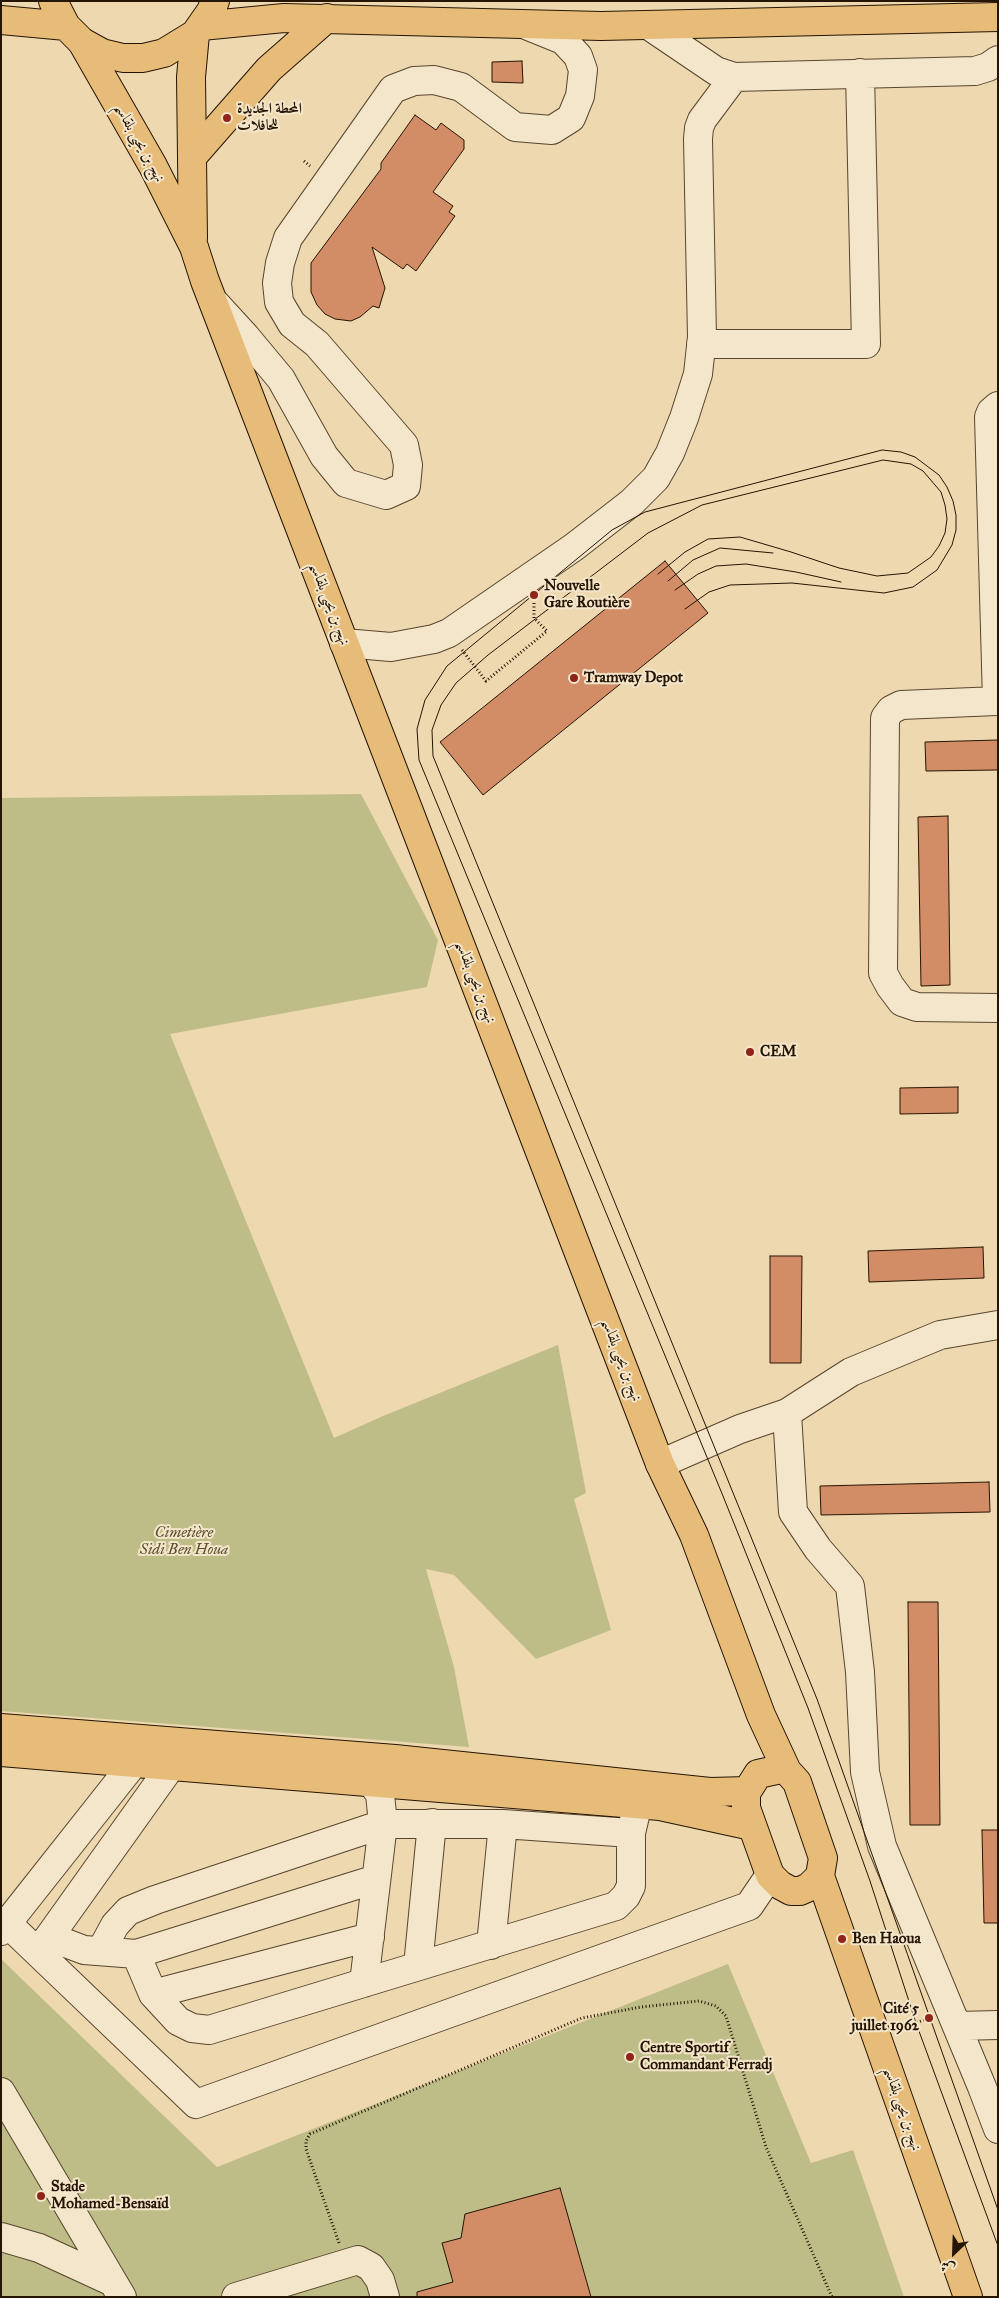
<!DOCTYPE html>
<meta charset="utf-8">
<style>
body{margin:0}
#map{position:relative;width:999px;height:2298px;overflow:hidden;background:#eed8af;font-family:"IM FELL Great Primer",Amiri,serif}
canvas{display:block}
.frame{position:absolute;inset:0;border:2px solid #251402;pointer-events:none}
.north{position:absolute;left:929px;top:2228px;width:50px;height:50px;-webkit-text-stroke:4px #f4e6cb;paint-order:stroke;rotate:204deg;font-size:14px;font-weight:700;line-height:20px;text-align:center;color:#251402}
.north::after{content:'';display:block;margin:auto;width:18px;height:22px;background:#251402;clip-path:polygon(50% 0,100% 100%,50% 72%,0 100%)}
</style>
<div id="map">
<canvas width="999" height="2298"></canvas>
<div class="frame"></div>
<div class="north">ش</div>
</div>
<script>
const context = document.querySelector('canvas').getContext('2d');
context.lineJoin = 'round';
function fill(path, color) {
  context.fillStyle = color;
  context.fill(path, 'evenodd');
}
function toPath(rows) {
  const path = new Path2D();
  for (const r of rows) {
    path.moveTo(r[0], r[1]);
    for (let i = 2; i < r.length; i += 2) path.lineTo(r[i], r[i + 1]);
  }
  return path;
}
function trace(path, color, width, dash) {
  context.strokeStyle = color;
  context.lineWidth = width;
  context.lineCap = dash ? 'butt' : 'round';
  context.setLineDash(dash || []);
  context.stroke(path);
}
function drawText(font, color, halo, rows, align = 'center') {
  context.font = font + ' "IM FELL Great Primer",Amiri,serif';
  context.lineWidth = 4;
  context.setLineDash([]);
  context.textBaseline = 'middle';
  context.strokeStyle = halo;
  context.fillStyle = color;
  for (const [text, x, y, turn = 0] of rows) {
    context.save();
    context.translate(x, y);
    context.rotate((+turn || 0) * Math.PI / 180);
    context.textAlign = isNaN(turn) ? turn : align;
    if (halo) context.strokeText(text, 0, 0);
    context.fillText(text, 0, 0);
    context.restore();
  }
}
const green = toPath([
 [361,794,438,940,427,987,170,1034,334,1438,383,1416,558,1345,586,1493,574,1499,611,1630,536,1659,454,1575,426,1569,454,1667,469,1747,1,1711,1,798],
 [1,1959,217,2167,728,1964,811,2163,853,2150,904,2297,1,2297]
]);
const building = toPath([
 [522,61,523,83,492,82,492,62,522,61],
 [415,115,436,130,441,123,464,140,464,149,433,192,453,206,449,212,455,216,416,271,407,264,403,269,372,247,385,288,379,308,373,306,360,317,351,321,335,319,325,314,317,305,311,292,311,263,381,169,381,163,415,115],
 [665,561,708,613,483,795,440,742,665,561],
 [998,740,998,770,926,771,925,742,998,740],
 [948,816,950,985,921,986,918,817,948,816],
 [958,1087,958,1113,900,1114,900,1088,958,1087],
 [983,1247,984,1278,869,1282,868,1251,983,1247],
 [770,1256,802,1256,801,1363,770,1363,770,1256],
 [989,1482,990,1512,821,1515,820,1486,989,1482],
 [908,1602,938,1602,940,1825,910,1825,908,1602],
 [982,1830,998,1830,998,1923,984,1923,982,1830],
 [560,2188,591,2297,417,2297,417,2292,453,2282,442,2243,461,2238,465,2214,560,2188]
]);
const path = toPath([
 [304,161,310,166],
 [462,650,486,681,547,631,534,618,534,601],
 [897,2030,929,2018],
 [339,2243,306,2149,306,2141,310,2134,582,2018,641,2007,699,2001,716,2006,726,2016,766,2147,832,2297]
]);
const minor = toPath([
 [648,25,716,71,734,77,975,71,988,67,998,60],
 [213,301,246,337,281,379,324,456,346,483,386,495,406,486,408,465,404,445,317,344,292,324,279,302,277,283,280,263,288,238,393,89,414,81,434,80,461,87,515,127,552,130,571,118,580,96,583,70,578,56,563,40,526,25],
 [701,344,866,344,860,73],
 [998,406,991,412,989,417,997,701,901,705,891,710,885,718,883,973,890,986,902,1002,917,1007,998,1008],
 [344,643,391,647,434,639,449,633,574,547,632,502,656,478,670,453,684,418,698,374,702,337,698,139,699,128,702,120,734,77],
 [787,1413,793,1512,818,1549,850,1586,860,1672,865,1772,882,1846,982,2087,998,2129],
 [660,1464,740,1429,787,1413,851,1372,940,1335,998,1325],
 [371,1782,380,1794,383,1824,503,1824,631,1833,635,1816],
 [7,1923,196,2104,749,1906,770,1875],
 [1,1931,133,1764,140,1742],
 [50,1937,84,1950,136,1954,153,1994,178,2021,192,2028,209,2030,616,1906,626,1896,631,1886,631,1833],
 [491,1945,503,1824],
 [39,1951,171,1766,177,1745],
 [101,1951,115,1925,128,1911,155,1900,383,1824,364,1983],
 [136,1954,376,1879],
 [418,1966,432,1823],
 [153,1994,370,1937],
 [957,2026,998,2025],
 [1,2092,122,2297],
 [1,2237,39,2248,113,2282],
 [236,2297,358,2260,371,2267,380,2280,385,2297]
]);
const major = toPath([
 [82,42,153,166,194,247,205,281,660,1464,694,1535,761,1715,787,1771],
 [193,238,191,77,195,34],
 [1,1728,395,1759,710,1792,747,1791],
 [1,1752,660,1806,752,1826],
 [781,1769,787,1771,797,1782,823,1858,820,1876,809,1887,800,1891,791,1891,780,1885,770,1875,746,1808,746,1793,758,1774,781,1769],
 [820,1876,968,2297]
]);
const highway = toPath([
 [53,1,66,26,82,42,102,53,123,58,143,58,164,53,195,34,211,11,215,1],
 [1,20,66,26],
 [201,26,284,18,601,26,998,17],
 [192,157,269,69,327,18]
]);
const tram = toPath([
 [658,574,685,552,708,539,740,537,791,552,839,568,877,576,908,573,931,557,939,546,945,533,947,519,945,505,941,492,923,471,911,464,883,460,702,505,648,533,488,655,456,683,441,705,432,730,433,756,817,1699,998,2210],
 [668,581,693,560,720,548,773,553],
 [675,590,698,574,716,566,746,564,796,572,841,582],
 [685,609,709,592,730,585,792,583,884,593,913,587,937,570,952,545,956,530,956,515,953,501,947,487,939,475,915,457,901,452,882,450,645,512,612,530,447,666,425,700,417,729,419,760,723,1496,808,1708,870,1881,916,2023,998,2246]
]);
const markers = [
 [227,118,5,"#8f2418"],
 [534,595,5,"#8f2418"],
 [574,678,5,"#8f2418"],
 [750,1052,5,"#8f2418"],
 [842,1939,5,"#8f2418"],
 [929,2018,5,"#8f2418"],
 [630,2057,5,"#8f2418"],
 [41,2196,5,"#8f2418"]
];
const poiNames = [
 ["المحطة الجديدة",237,109],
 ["للحافلات",237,126],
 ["Nouvelle",544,586],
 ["Gare Routière",544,603],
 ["Tramway Depot",584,678],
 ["CEM",760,1052],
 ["Ben Haoua",852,1939],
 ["Cité 5",919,2009,"right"],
 ["juillet 1962",919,2026,"right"],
 ["Centre Sportif",640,2048],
 ["Commandant Ferradj",640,2065],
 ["Stade",51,2187],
 ["Mohamed-Bensaïd",51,2204]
];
const streetNames = [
 ["نهج بن يحيى بلقاسم",139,143,61],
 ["نهج بن يحيى بلقاسم",329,604,69],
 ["نهج بن يحيى بلقاسم",475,982,69],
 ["نهج بن يحيى بلقاسم",621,1360,69],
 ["نهج بن يحيى بلقاسم",902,2109,71]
];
const parkNames = [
 ["Cimetière",184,1533],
 ["Sidi Ben Houa",184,1550]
];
fill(green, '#bebd87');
fill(building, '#d28c66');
trace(building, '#251402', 1);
trace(minor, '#57452d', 30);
trace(major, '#251402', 30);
trace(highway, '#251402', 30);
trace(path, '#251402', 3, [1, 2.5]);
trace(minor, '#f4e6cb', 28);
trace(major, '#e7bc78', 28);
trace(highway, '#e7bc78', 28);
trace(tram, '#251402', 1);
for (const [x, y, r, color] of markers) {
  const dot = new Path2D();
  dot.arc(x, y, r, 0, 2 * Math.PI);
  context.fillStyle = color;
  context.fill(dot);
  trace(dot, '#f4e6cb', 2);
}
drawText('bold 15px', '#251402', '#f4e6cb', poiNames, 'left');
drawText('15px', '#251402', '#f4e6cb', streetNames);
drawText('italic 15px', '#5b4f31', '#f4e6cb', parkNames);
</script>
